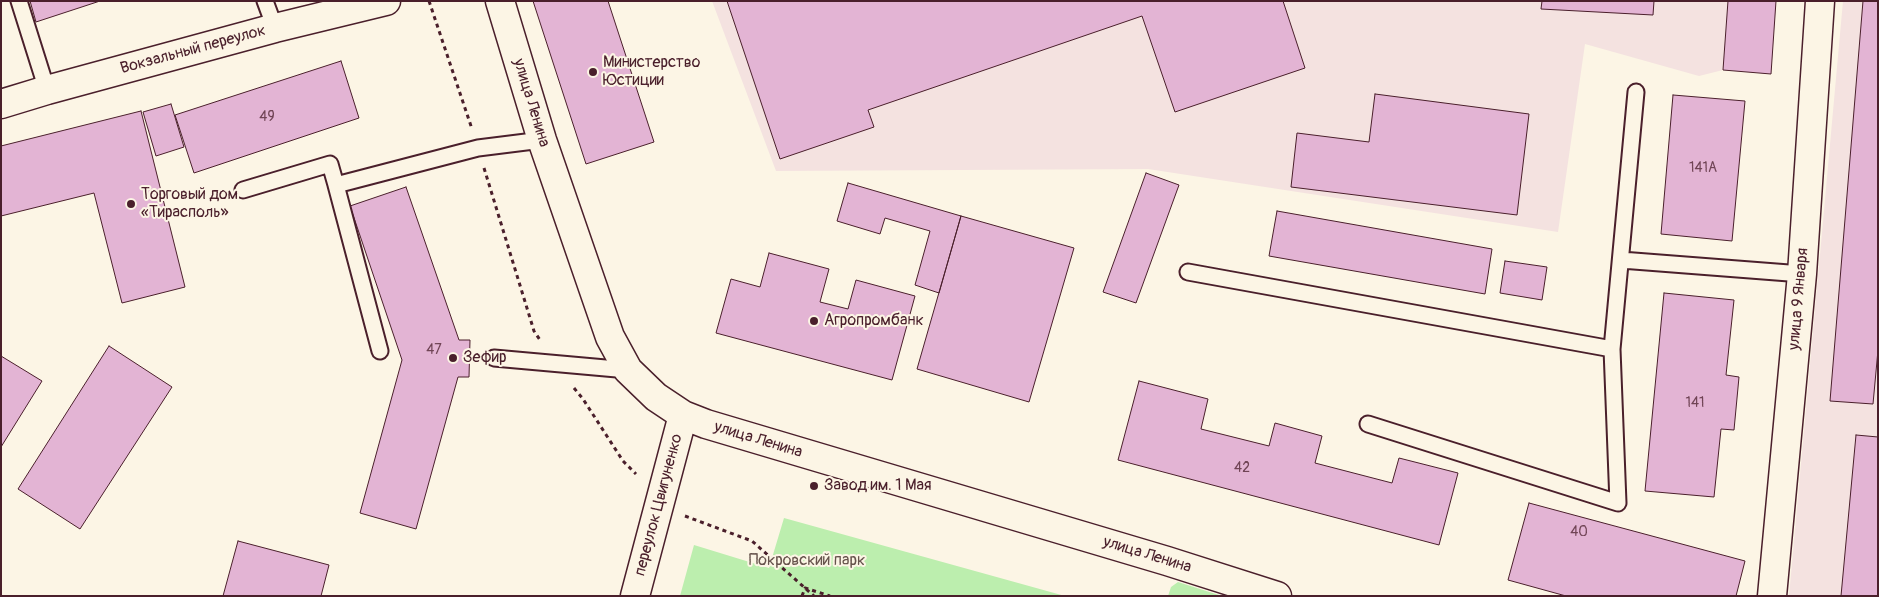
<!DOCTYPE html>
<meta charset="utf-8">
<style>
body{margin:0}
#map{position:relative;width:1879px;height:597px;overflow:hidden;background:#fcf5e5;font-family:Pangolin,sans-serif}
canvas{display:block}
.frame{position:absolute;inset:0;border:2px solid #4a1f2b;pointer-events:none}
</style>
<div id="map">
<canvas width="1879" height="597"></canvas>
<div class="frame"></div>
</div>
<script>
const context = document.querySelector('canvas').getContext('2d');
context.lineJoin = 'round';
function fill(path, color) {
  context.fillStyle = color;
  context.fill(path, 'evenodd');
}
function toPath(rows) {
  const path = new Path2D();
  for (const r of rows) {
    path.moveTo(r[0], r[1]);
    for (let i = 2; i < r.length; i += 2) path.lineTo(r[i], r[i + 1]);
  }
  return path;
}
function trace(path, color, width, dash) {
  context.strokeStyle = color;
  context.lineWidth = width;
  context.lineCap = dash ? 'butt' : 'round';
  context.setLineDash(dash || []);
  context.stroke(path);
}
function drawText(font, color, halo, rows, align = 'center') {
  context.font = font + ' Pangolin,sans-serif';
  context.lineWidth = 4;
  context.setLineDash([]);
  context.textBaseline = 'middle';
  context.strokeStyle = halo;
  context.fillStyle = color;
  for (const [text, x, y, turn = 0] of rows) {
    context.save();
    context.translate(x, y);
    context.rotate((+turn || 0) * Math.PI / 180);
    context.textAlign = isNaN(turn) ? turn : align;
    if (halo) context.strokeText(text, 0, 0);
    context.fillText(text, 0, 0);
    context.restore();
  }
}
const built = toPath([
 [712,1,1728,1,1723,70,1699,76,1585,44,1558,232,1148,169,776,171],
 [1843,1,1878,1,1878,596,1789,596]
]);
const green = toPath([
 [784,518,1065,596,680,596,694,545,769,568],
 [1178,582,1222,596,1168,596,1171,587]
]);
const building = toPath([
 [30,1,100,1,36,22,30,1],
 [533,1,608,1,654,142,586,164,533,1],
 [727,1,1283,1,1305,68,1175,112,1142,16,868,110,874,127,780,159,727,1],
 [1542,1,1654,1,1653,15,1541,9,1542,1],
 [1728,1,1776,1,1771,74,1723,70,1728,1],
 [1863,1,1878,1,1878,350,1873,404,1830,401,1863,1],
 [341,61,359,118,194,173,175,115,341,61],
 [1375,94,1529,114,1517,215,1291,187,1297,133,1369,142,1375,94],
 [1673,95,1745,101,1732,241,1661,234,1673,95],
 [171,104,184,147,156,156,143,112,171,104],
 [141,111,185,287,122,303,94,193,1,216,1,146,141,111],
 [1146,173,1179,185,1136,303,1103,292,1146,173],
 [848,183,961,216,939,293,915,285,930,231,885,218,880,234,837,221,848,183],
 [406,187,459,340,470,340,469,377,458,377,416,529,360,513,402,360,350,206,406,187],
 [1277,211,1492,249,1485,294,1269,256,1277,211],
 [961,216,1074,248,1029,402,917,369,961,216],
 [769,253,829,269,820,302,848,309,856,280,915,296,892,380,716,333,731,279,760,287,769,253],
 [1505,261,1547,267,1542,300,1500,293,1505,261],
 [1664,293,1734,300,1726,375,1739,377,1734,430,1721,429,1714,497,1645,491,1664,293],
 [109,346,172,387,80,529,18,489,109,346],
 [1,356,42,381,1,447,1,356],
 [1139,381,1208,399,1201,429,1269,446,1275,423,1322,436,1315,463,1392,483,1399,458,1458,473,1439,545,1118,460,1139,381],
 [1856,435,1878,437,1878,596,1841,596,1856,435],
 [1529,503,1745,561,1736,596,1566,596,1508,580,1529,503],
 [238,541,329,565,321,596,223,596,238,541]
]);
const path = toPath([
 [429,1,472,129],
 [484,168,534,331,540,340],
 [574,388,583,399,623,461,636,474],
 [685,516,752,541,814,596],
 [802,596,805,588,830,596]
]);
const service = toPath([
 [19,1,47,90],
 [265,1,275,28],
 [336,185,380,351],
 [243,190,330,164,336,185,478,148,542,140],
 [1621,260,1802,274],
 [1188,272,1612,349],
 [494,358,628,370],
 [1368,424,1618,503,1612,349,1636,92]
]);
const minor = toPath([
 [500,1,542,140,610,337,628,370,656,397,683,415,706,424,1167,561,1277,596],
 [1,104,47,90,275,28,386,1],
 [635,596,683,415]
]);
const tertiary = toPath([
 [1772,596,1802,274,1820,1]
]);
const markers = [
 [593,72,5,"#4a1f2b"],
 [131,204,5,"#4a1f2b"],
 [814,321,5,"#4a1f2b"],
 [453,358,5,"#4a1f2b"],
 [814,486,5,"#4a1f2b"]
];
const numberNames = [
 ["49",267,117],
 ["141А",1703,168],
 ["47",434,350],
 ["141",1695,403],
 ["42",1242,468],
 ["40",1579,532]
];
const streetNames = [
 ["Вокзальный переулок",193,50,-15],
 ["улица Ленина",531,103,73],
 ["улица 9 Января",1799,299,-85],
 ["улица Ленина",758,440,17],
 ["переулок Цвигуненко",659,505,-75],
 ["улица Ленина",1147,555,17]
];
const poiNames = [
 ["Министерство",603,63],
 ["Юстиции",603,81],
 ["Торговый дом",141,195],
 ["«Тирасполь»",141,213],
 ["Агропромбанк",824,321],
 ["Зефир",463,358],
 ["Завод им. 1 Мая",824,486]
];
const parkNames = [
 ["Покровский парк",807,561]
];
fill(built, '#f4e2e0');
fill(green, '#bceeae');
fill(building, '#e3b4d4');
trace(building, '#4a1f2b', 1);
trace(service, '#4a1f2b', 19);
trace(minor, '#4a1f2b', 31);
trace(tertiary, '#4a1f2b', 31);
trace(path, '#4a1f2b', 3, [4, 4]);
trace(service, '#fcf5e5', 15);
trace(minor, '#fcf5e5', 28);
trace(tertiary, '#fcf5e5', 28);
for (const [x, y, r, color] of markers) {
  const dot = new Path2D();
  dot.arc(x, y, r, 0, 2 * Math.PI);
  context.fillStyle = color;
  context.fill(dot);
  trace(dot, '#fcf5e5', 2);
}
drawText('14px', '#704455', null, numberNames);
drawText('16px', '#4a1f2b', '#fcf5e5', streetNames);
drawText('16px', '#4a1f2b', '#fcf5e5', poiNames, 'left');
drawText('16px', '#66534c', '#fcf5e5', parkNames);
</script>
